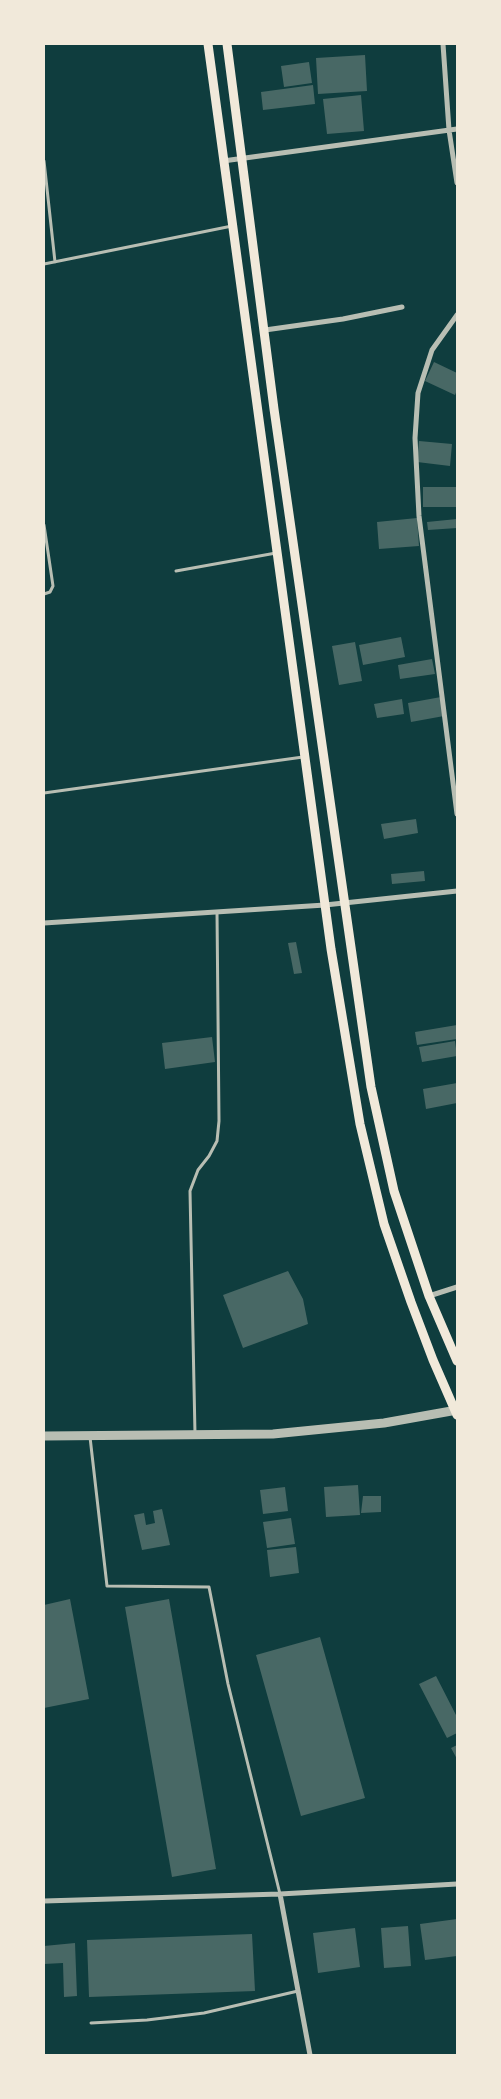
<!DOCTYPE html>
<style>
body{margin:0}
#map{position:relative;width:501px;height:2099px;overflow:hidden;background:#0f3d3e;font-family:Bitter,serif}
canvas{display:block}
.frame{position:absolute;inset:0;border:45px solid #f1e9da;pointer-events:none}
</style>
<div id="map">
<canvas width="501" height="2099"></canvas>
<div class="frame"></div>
</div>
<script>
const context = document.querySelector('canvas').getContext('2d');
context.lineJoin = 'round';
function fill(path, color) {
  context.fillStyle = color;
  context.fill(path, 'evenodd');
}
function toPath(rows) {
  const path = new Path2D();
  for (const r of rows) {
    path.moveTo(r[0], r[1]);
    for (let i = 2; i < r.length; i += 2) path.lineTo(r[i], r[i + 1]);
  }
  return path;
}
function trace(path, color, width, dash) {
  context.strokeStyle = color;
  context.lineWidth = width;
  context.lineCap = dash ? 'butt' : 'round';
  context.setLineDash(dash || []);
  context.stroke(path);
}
const building = toPath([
 [365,55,367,91,318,94,316,58],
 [309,62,312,83,284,87,281,66],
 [313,85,315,104,263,110,261,92],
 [361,95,364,131,327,134,323,99],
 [434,362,457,373,457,390,455,395,425,381],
 [419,441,452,444,450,466,417,462],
 [423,487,457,487,457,507,423,507],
 [417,518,419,546,379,549,377,522],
 [457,519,457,528,428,530,427,522],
 [401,637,405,657,363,665,359,645],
 [355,642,362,681,339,685,332,646],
 [432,659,435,674,400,679,398,665],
 [441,697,444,716,411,722,408,703],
 [402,699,404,714,377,718,374,704],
 [416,819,418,833,384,839,381,824],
 [424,871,425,881,392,884,391,874],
 [296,942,302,973,294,974,288,943],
 [457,1025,457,1039,417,1045,415,1032],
 [212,1037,215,1062,165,1069,162,1043],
 [455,1041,457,1056,422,1062,419,1047],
 [457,1083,457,1103,426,1109,423,1089],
 [288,1271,303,1299,308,1324,243,1348,223,1295],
 [358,1485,360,1515,326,1517,324,1487],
 [285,1487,288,1511,263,1514,260,1490],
 [363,1496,381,1496,381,1512,361,1513],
 [162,1509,170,1545,142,1550,134,1515,144,1513,146,1525,155,1523,153,1511],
 [291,1518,295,1544,267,1548,263,1522],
 [296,1547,299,1573,270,1577,267,1550],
 [70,1599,89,1699,44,1708,44,1605],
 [169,1599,216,1869,172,1877,125,1607],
 [320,1637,365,1798,301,1816,256,1655],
 [436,1676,457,1717,457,1733,447,1738,419,1684],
 [457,1745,457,1759,451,1748],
 [457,1919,457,1956,425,1960,420,1924],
 [408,1926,411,1966,384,1968,381,1928],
 [355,1928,360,1967,318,1973,313,1933],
 [252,1934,255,1991,89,1997,87,1940],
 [75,1943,77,1996,64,1997,63,1963,44,1964,44,1946]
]);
const service = toPath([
 [44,161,55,262],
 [44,264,232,226],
 [44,525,53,586,50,592,44,594],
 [176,571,276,553],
 [44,793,303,757],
 [195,1434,190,1191,198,1170,209,1156,217,1141,219,1121,217,912],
 [90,1437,107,1586,209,1587,228,1684,280,1894],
 [91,2023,147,2020,204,2013,298,1991]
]);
const minor = toPath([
 [443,44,449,130,457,183],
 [223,161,457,129],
 [457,315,432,350,418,393,415,438,419,516,457,814],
 [265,330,343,319,402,307],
 [44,923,325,905,457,891],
 [429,1296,457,1287],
 [280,1894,310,2055],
 [44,1901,280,1894,457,1884]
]);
const tertiary = toPath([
 [44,1436,273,1434,384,1423,457,1410]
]);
const secondary = toPath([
 [208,44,331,949,360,1124,384,1224,411,1302,433,1360,457,1415],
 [227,44,274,409,371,1087,394,1191,429,1296,457,1361]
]);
fill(building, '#486865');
trace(service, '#b8beb3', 3);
trace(minor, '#b8beb3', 5);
trace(tertiary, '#b8beb3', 9);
trace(secondary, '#f1e9da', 9);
</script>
